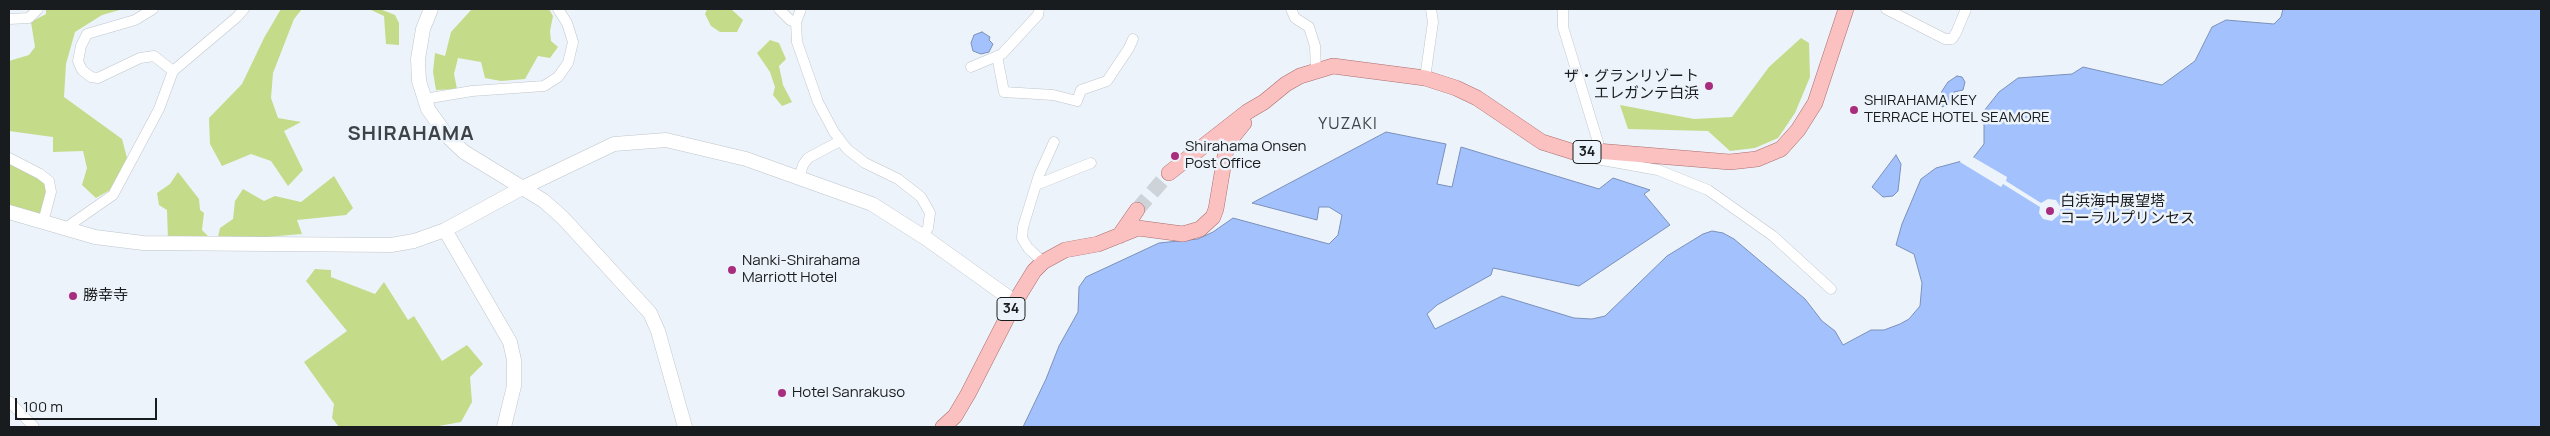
<!DOCTYPE html>
<meta charset="utf-8">
<style>
body{margin:0}
#map{position:relative;width:2550px;height:436px;overflow:hidden;background:#edf3fa;font-family:Manrope,sans-serif}
canvas{display:block}
.frame{position:absolute;inset:0;border:10px solid #191c1e;pointer-events:none}
.scale{position:absolute;left:15px;top:398px;width:142px;height:22px;box-sizing:border-box;border:2px solid #191c1e;border-top:0;padding-left:6px;font-size:15px;line-height:18px;white-space:nowrap;color:#191c1e;-webkit-text-stroke:4px #edf3fa;paint-order:stroke}
</style>
<div id="map">
<canvas width="2550" height="436"></canvas>
<div class="frame"></div>
<div class="scale">100 m</div>
</div>
<script>
const context = document.querySelector('canvas').getContext('2d');
context.lineJoin = 'round';
function fill(path, color) {
  context.fillStyle = color;
  context.fill(path, 'evenodd');
}
function toPath(rows) {
  const path = new Path2D();
  for (const r of rows) {
    path.moveTo(r[0], r[1]);
    for (let i = 2; i < r.length; i += 2) path.lineTo(r[i], r[i + 1]);
  }
  return path;
}
function trace(path, color, width, dash) {
  context.strokeStyle = color;
  context.lineWidth = width;
  context.lineCap = dash ? 'butt' : 'round';
  context.setLineDash(dash || []);
  context.stroke(path);
}
function drawText(font, color, halo, rows, align = 'center') {
  context.font = font + ' Manrope,"Noto Sans JP",sans-serif';
  context.lineWidth = 5;
  context.setLineDash([]);
  context.textBaseline = 'middle';
  context.strokeStyle = halo;
  context.fillStyle = color;
  for (const [text, x, y, turn = 0] of rows) {
    context.save();
    context.translate(x, y);
    context.rotate((+turn || 0) * Math.PI / 180);
    context.textAlign = isNaN(turn) ? turn : align;
    if (halo) context.strokeText(text, 0, 0);
    context.fillText(text, 0, 0);
    context.restore();
  }
}
const green = toPath([
 [46,9,123,9,102,15,75,32,66,64,64,97,122,139,127,158,110,190,96,198,82,185,87,168,83,151,53,152,53,137,9,131,9,61,29,55,35,47,31,22,46,14],
 [281,9,302,9,294,19,273,73,271,98,278,118,301,122,284,131,303,170,288,186,271,161,251,154,222,166,210,144,209,118,242,84,264,38],
 [369,9,380,9,395,15,399,23,399,45,386,44,384,16],
 [472,9,549,9,553,16,550,31,551,41,558,47,550,58,538,56,525,79,501,81,485,78,481,62,458,58,454,74,457,89,436,90,433,72,435,53,445,56,451,32],
 [707,9,731,9,743,20,737,32,720,32,711,26,705,14],
 [1801,38,1809,43,1810,77,1795,113,1778,138,1755,148,1730,151,1708,131,1628,129,1620,105,1694,119,1732,117,1769,67],
 [770,40,779,43,786,59,779,66,783,85,792,102,782,106,773,95,775,87,770,72,757,53],
 [9,158,49,181,41,214,9,205],
 [178,172,199,199,200,210,204,213,202,230,213,241,168,240,167,210,159,205,157,193,170,184],
 [334,176,353,208,346,215,297,220,302,234,217,241,220,228,233,219,235,201,243,189,264,201,275,196,301,202],
 [315,269,331,270,331,277,375,294,384,282,408,320,414,316,442,361,467,345,483,364,470,377,472,402,461,422,433,427,339,427,332,418,334,404,304,362,347,331,306,281]
]);
const water = toPath([
 [2283,9,2541,9,2541,427,1023,427,1046,379,1059,346,1078,312,1079,287,1086,277,1159,243,1198,239,1213,232,1233,218,1329,244,1338,235,1342,215,1329,207,1319,207,1317,220,1252,203,1386,132,1446,144,1437,184,1452,187,1461,147,1599,189,1613,178,1650,190,1644,194,1670,225,1579,286,1493,268,1491,275,1437,305,1427,314,1435,329,1502,296,1574,318,1592,319,1605,316,1667,256,1703,234,1712,231,1723,233,1734,239,1805,299,1822,321,1835,331,1843,345,1871,330,1884,330,1900,324,1909,319,1920,306,1922,283,1914,254,1896,245,1902,224,1921,179,1936,168,1973,158,1984,144,1984,111,1999,92,2018,78,2072,74,2083,67,2162,85,2195,61,2212,27,2226,20,2274,24,2281,17,2283,9],
 [982,32,990,37,989,40,993,44,989,52,981,54,973,51,971,43,974,35,982,32],
 [1957,76,1962,77,1965,82,1963,90,1954,92,1954,102,1942,107,1939,102,1942,91,1948,82,1957,76],
 [1896,155,1901,164,1898,191,1893,196,1883,197,1872,187,1896,155]
]);
const pier = toPath([
 [1971,156,2007,177,2006,181,2041,203,2048,199,2056,200,2061,208,2059,215,2052,221,2043,219,2039,213,2040,207,2003,184,2001,187,1960,162,1961,159]
]);
const primaryTunnel = toPath([
 [1137,210,1169,173]
]);
const street = toPath([
 [153,9,135,20,87,34,81,46,78,61,82,70,91,77,98,78,140,58,154,56,173,71],
 [779,9,790,20,796,22],
 [801,9,796,22,797,42,818,102,834,132,847,149,865,163,898,179,921,197,930,213,928,228,922,236],
 [1291,9,1295,18,1309,27,1315,46,1316,71],
 [1563,9,1563,27,1598,142,1597,159,1658,170,1708,190,1773,236,1831,289],
 [1886,9,1945,39,1952,39,1956,33,1966,9],
 [9,19,29,18,38,9],
 [997,56,1004,92,1053,95,1077,101,1081,90,1107,81,1129,48,1133,39],
 [971,67,1002,54,1038,15,1039,9],
 [1425,78,1433,22,1431,9],
 [424,99,472,91,544,86,558,77,568,63,573,42,567,23,558,9],
 [9,158,40,174,49,181,51,192,43,222],
 [799,178,803,165,808,158,840,141],
 [1036,185,1091,163],
 [64,229,113,195,159,109,173,71,237,17,244,9],
 [1043,262,1028,248,1022,238,1023,227,1039,175,1054,142],
 [9,401,34,427]
]);
const secondary = toPath([
 [431,9,423,29,418,59,419,81,428,109,447,136,464,152,544,201,563,218,650,313,658,331,685,427],
 [9,212,95,237,143,243,391,245,414,241,445,230,522,188,614,144,666,140,746,159,872,204,927,239,1015,302],
 [445,230,510,342,514,360,514,386,504,427]
]);
const primary = toPath([
 [1169,173,1247,112,1264,102,1286,84,1300,76,1333,66,1425,78,1456,88,1477,98,1542,142,1577,153,1597,151,1730,162,1757,159,1781,149,1798,130,1815,103,1846,9],
 [1119,236,1137,210],
 [943,427,955,416,968,394,1015,302,1034,271,1043,262,1065,250,1098,244,1138,228,1183,234,1200,229,1213,217,1216,209,1227,144,1244,123]
]);
const markers = [
 [1709,86,5,"#a92d7e"],
 [1854,110,5,"#a92d7e"],
 [1175,156,5,"#a92d7e"],
 [2050,211,5,"#a92d7e"],
 [732,270,5,"#a92d7e"],
 [73,296,5,"#a92d7e"],
 [782,393,5,"#a92d7e"]
];
const shields = [
 [1587,152,28],
 [1011,309,28]
];
const shieldNames = [
 ["34",1587,152],
 ["34",1011,309]
];
const poiNames = [
 ["ザ・グランリゾート",1699,77,"right"],
 ["エレガンテ白浜",1699,94,"right"],
 ["SHIRAHAMA KEY",1864,101],
 ["TERRACE HOTEL SEAMORE",1864,118],
 ["Shirahama Onsen",1185,147],
 ["Post Office",1185,164],
 ["白浜海中展望塔",2060,202],
 ["コーラルプリンセス",2060,219],
 ["Nanki-Shirahama",742,261],
 ["Marriott Hotel",742,278],
 ["勝幸寺",83,296],
 ["Hotel Sanrakuso",792,393]
];
const neighbourhoodNames = [
 ["YUZAKI",1348,125]
];
const districtNames = [
 ["SHIRAHAMA",411,134]
];
fill(green, '#c4db89');
fill(water, '#a3c2fd');
trace(water, '#7a90ba', 1);
fill(pier, '#edf3fa');
trace(primaryTunnel, '#cdd3d9', 15, [15, 8]);
trace(street, '#bfc5cc', 11);
trace(secondary, '#bfc5cc', 15);
trace(primary, '#aa6d6c', 16);
trace(street, '#fff', 10);
trace(secondary, '#fff', 14);
trace(primary, '#fbc1c0', 15);
for (const [x, y, r, color] of markers) {
  const dot = new Path2D();
  dot.arc(x, y, r, 0, 2 * Math.PI);
  context.fillStyle = color;
  context.fill(dot);
  trace(dot, '#edf3fa', 2);
}
for (const [x, y, w] of shields) {
  const box = new Path2D();
  box.roundRect(x - w / 2, y - 11.5, w, 23, 4);
  context.fillStyle = '#edf3fa';
  context.fill(box);
  trace(box, '#191c1e', 1);
}
drawText('bold 14px', '#191c1e', null, shieldNames);
drawText('15px', '#191c1e', '#edf3fa', poiNames, 'left');
context.letterSpacing = '1px';
drawText('16px', '#3e4349', '#edf3fa', neighbourhoodNames);
context.letterSpacing = '0px';
context.letterSpacing = '1px';
drawText('bold 20px', '#3e4349', '#edf3fa', districtNames);
context.letterSpacing = '0px';
</script>
